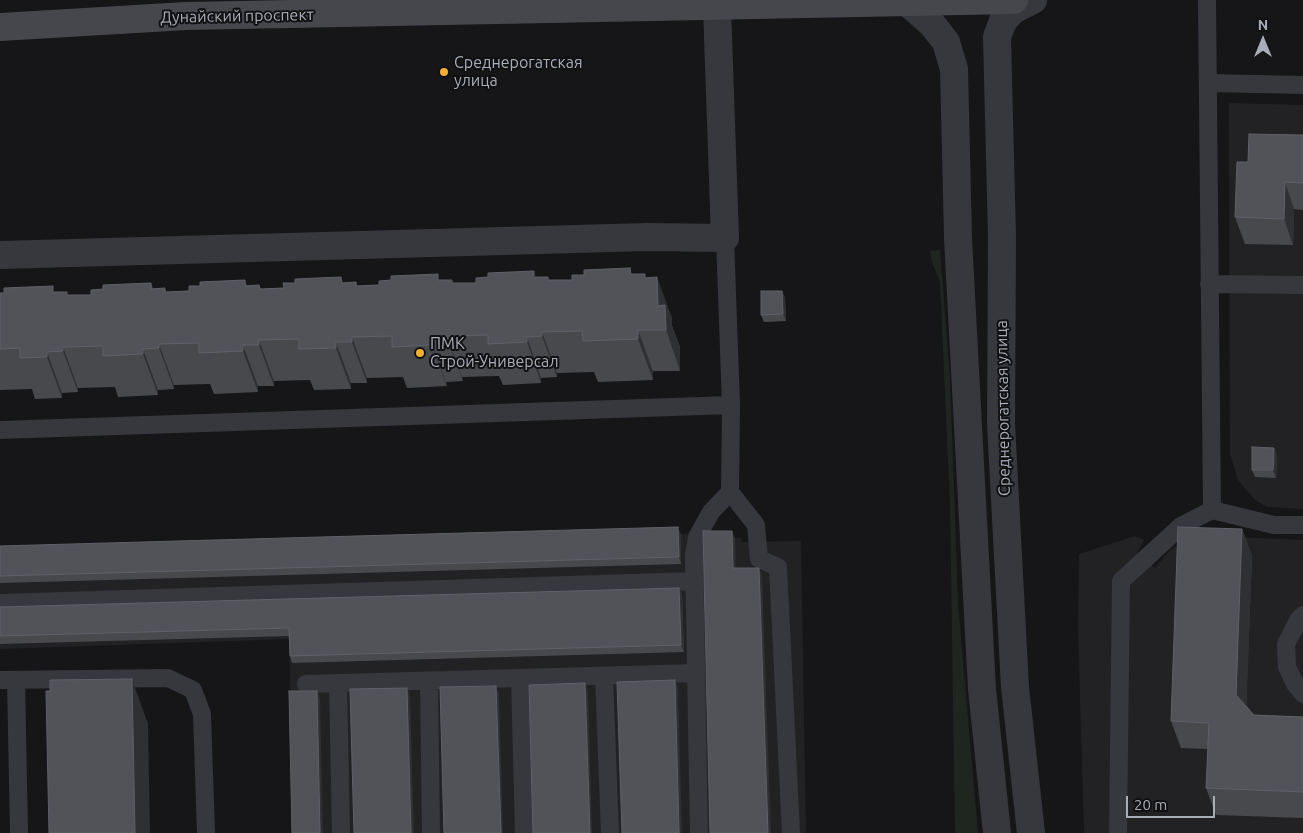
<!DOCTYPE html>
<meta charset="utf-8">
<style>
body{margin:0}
#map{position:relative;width:1303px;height:833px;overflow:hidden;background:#161618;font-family:Ubuntu,sans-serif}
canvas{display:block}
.north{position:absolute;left:1238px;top:15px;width:50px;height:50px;-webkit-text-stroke:4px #111113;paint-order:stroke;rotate:0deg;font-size:14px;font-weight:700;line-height:20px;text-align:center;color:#a8adb8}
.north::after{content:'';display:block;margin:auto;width:18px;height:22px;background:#a8adb8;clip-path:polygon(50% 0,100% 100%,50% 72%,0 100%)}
.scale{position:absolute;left:1126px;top:796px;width:89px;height:22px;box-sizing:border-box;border:2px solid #a8adb8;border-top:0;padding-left:6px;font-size:15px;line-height:18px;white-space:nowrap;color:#a8adb8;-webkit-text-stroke:4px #111113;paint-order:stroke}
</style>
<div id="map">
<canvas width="1303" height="833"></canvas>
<div class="north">N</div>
<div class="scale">20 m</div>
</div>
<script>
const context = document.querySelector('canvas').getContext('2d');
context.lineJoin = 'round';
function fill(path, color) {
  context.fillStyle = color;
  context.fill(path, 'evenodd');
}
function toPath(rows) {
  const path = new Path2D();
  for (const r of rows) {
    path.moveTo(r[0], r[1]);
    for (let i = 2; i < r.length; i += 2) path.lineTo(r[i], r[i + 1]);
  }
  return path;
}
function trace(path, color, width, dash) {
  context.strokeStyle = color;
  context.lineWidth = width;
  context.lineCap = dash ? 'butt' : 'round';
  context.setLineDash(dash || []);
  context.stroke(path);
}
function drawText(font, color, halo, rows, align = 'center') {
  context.font = font + ' Ubuntu,sans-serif';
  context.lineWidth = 4;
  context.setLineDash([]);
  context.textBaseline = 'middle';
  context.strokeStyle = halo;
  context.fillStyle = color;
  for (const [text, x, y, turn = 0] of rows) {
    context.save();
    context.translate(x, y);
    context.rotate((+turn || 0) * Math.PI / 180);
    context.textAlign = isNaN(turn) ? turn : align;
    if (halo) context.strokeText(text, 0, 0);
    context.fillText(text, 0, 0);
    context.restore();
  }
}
const built = toPath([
 [1229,103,1303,105,1303,509,1267,507,1255,500,1238,480,1230,454],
 [682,534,741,538,742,542,801,541,806,833,294,833,289,639,0,649,0,553],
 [1135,536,1144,540,1137,553,1155,568,1169,551,1179,544,1210,536,1303,540,1303,833,1084,833,1078,630,1079,554]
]);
const green = toPath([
 [940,250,950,376,958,604,978,833,955,833,950,504,940,282,932,262,930,251]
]);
const service = toPath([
 [1207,0,1212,510,1274,525,1303,525],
 [1209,83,1303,85],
 [725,238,731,405,730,492,756,525,759,559,778,567,791,833],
 [1209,284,1303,285],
 [0,430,731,405],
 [0,603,694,581],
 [1303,615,1299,619,1286,644,1287,667,1295,684,1303,694],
 [604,676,610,833],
 [520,678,524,833],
 [0,680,168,678,193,690,202,714,206,833],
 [16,680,19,833],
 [429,681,431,833],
 [306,684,696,673],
 [338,684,341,833],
 [699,833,694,556,697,537,711,512,730,492],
 [1118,833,1121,581,1181,526,1212,510]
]);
const minor = toPath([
 [0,255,647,237,725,238,717,7]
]);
const tertiary = toPath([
 [908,3,932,24,946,42,954,69,958,238,982,689,997,833],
 [1031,833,1015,687,1001,424,1002,237,997,37,1003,21,1013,10,1033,0]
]);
const secondary = toPath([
 [0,27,186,16,1014,0]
]);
const wall = toPath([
 [1303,135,1303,210,1294,209,1293,245,1245,244,1235,217,1248,162],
 [633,274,646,278,672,318,672,326,680,347,680,371,653,371,653,380,598,382,594,372,557,373,557,377,541,378,541,383,503,385,499,376,462,377,463,381,446,382,447,386,407,388,403,377,367,378,367,383,351,383,351,389,314,390,310,380,274,381,274,386,258,386,258,392,214,394,210,384,174,385,174,389,158,390,158,395,118,397,115,387,78,388,78,392,62,393,62,398,35,399,32,389,0,390,0,293,55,292,68,295,91,295,103,289,151,283,153,289,165,288,166,292,189,291,200,286,245,280,247,286,259,285,261,289,284,288,356,282,357,286,379,285,440,280,453,283,476,283,536,277,550,280,572,280],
 [782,291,785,298,786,321,764,322,761,315],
 [1277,455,1276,478,1255,477,1252,470],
 [1242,529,1252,556,1246,707,1254,715,1303,717,1303,818,1216,815,1206,788,1208,749,1181,748,1171,721],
 [681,535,681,564,0,583,0,546],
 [679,588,682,595,684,652,292,663,290,656,289,636,0,644,0,607]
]);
const shadedWall = toPath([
 [1285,182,1294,209,1293,245,1284,219],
 [657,277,672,318,672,326,680,347,680,371,658,306],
 [782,291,785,298,786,321,783,314],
 [638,330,653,371,653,380,638,339],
 [542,332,557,373,557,377,542,336],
 [447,336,462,377,463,381,448,340],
 [352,337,367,378,367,383,352,342],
 [527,337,541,378,541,383,527,342],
 [259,340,274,381,274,386,259,345],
 [431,341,446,382,447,386,432,345],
 [336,342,351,383,351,389,336,348],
 [159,344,174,385,174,389,159,348],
 [243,345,258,386,258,392,243,351],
 [63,347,78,388,78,392,63,351],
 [143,349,158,390,158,395,143,354],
 [47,352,62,393,62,398,47,357],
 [1274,448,1277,455,1276,478,1273,470],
 [678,527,681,535,681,564,679,557],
 [1242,529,1252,556,1246,721,1236,695],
 [732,531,735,538,736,576,733,568],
 [759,568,762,575,771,833,768,833],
 [679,588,682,595,684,652,681,645],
 [132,679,148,724,150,833,135,833],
 [675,680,678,688,682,833,679,833],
 [585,683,588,691,592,833,590,833],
 [496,686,499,693,503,833,501,833],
 [407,688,410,696,414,833,411,833],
 [317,691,320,699,323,833,320,833]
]);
const building = toPath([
 [1249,134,1303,135,1303,183,1285,182,1284,219,1235,217,1237,162,1248,162,1249,134],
 [630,268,631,274,645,274,645,278,657,277,658,306,665,305,666,330,638,330,638,339,583,341,582,331,542,332,542,336,527,337,527,342,488,344,488,335,447,336,448,340,431,341,432,345,392,347,392,336,352,337,352,342,336,342,336,348,299,349,299,339,259,340,259,345,243,345,243,351,199,353,199,343,159,344,159,348,143,349,143,354,103,356,103,346,63,347,63,351,47,352,47,357,20,358,20,348,0,349,0,293,4,293,4,288,53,286,53,292,67,292,67,295,91,295,91,290,103,289,103,285,151,283,151,289,165,288,165,292,189,291,189,286,200,286,200,282,245,280,245,286,259,285,260,289,284,288,283,283,295,283,295,279,341,277,342,283,356,282,356,286,379,285,379,281,391,280,391,276,438,274,438,280,452,280,452,283,476,283,476,278,488,277,488,273,534,271,534,277,548,277,548,280,572,280,572,275,584,275,584,270,630,268],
 [761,291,782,291,783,314,761,315,761,291],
 [1252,447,1274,448,1273,470,1252,470,1252,447],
 [678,527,679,557,0,576,0,546,678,527],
 [1178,527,1242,529,1236,695,1254,715,1303,717,1303,792,1206,788,1209,723,1171,721,1178,527],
 [703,531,732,531,733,568,759,568,768,833,710,833,703,531],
 [679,588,681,645,290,656,289,628,0,636,0,607,679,588],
 [132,679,135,833,49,833,46,691,50,691,50,680,132,679],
 [675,680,679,833,622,833,617,682,675,680],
 [585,683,590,833,533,833,529,685,585,683],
 [496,686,501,833,444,833,440,687,496,686],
 [407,688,411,833,354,833,350,689,407,688],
 [289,691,317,691,320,833,292,833,289,691]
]);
const markers = [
 [444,72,5,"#f2b134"],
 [420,353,5,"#f2b134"]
];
const streetNames = [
 ["Дунайский проспект",237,16,-1],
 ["Среднерогатская улица",1003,408,-91]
];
const poiNames = [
 ["Среднерогатская",454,63],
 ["улица",454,81],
 ["ПМК",430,344],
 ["Строй-Универсал",430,362]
];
fill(built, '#222225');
fill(green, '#1e261f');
trace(service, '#37383d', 18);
trace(minor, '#37383d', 28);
trace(tertiary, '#37383d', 28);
trace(secondary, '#45474d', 28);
fill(wall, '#47494d');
fill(shadedWall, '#2f3033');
fill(building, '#525359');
trace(building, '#5f6168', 1);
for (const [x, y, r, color] of markers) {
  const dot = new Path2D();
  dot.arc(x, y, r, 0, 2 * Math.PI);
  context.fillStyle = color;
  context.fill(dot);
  trace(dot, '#111113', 2);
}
drawText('16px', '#a8adb8', '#111113', streetNames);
drawText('16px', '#a8adb8', '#111113', poiNames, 'left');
</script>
